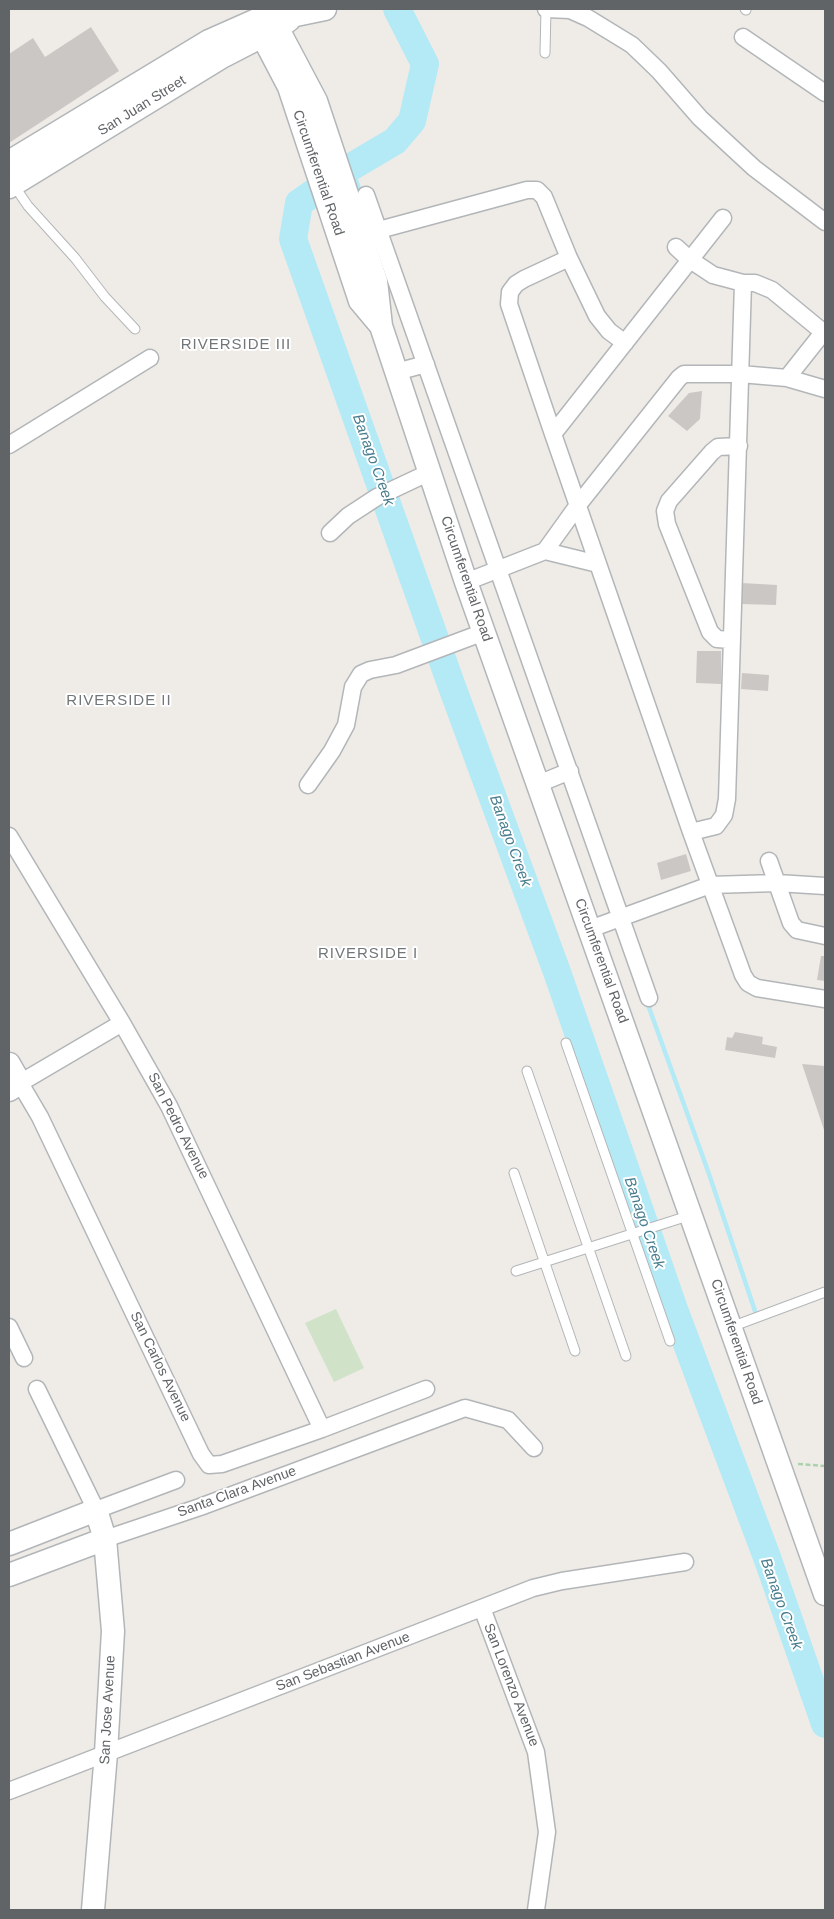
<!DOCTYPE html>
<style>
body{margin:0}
#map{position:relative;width:834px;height:1919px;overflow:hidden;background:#efece8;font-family:Helvetica,sans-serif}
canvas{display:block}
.frame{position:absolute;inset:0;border:10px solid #606466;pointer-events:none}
</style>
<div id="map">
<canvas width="834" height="1919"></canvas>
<div class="frame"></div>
</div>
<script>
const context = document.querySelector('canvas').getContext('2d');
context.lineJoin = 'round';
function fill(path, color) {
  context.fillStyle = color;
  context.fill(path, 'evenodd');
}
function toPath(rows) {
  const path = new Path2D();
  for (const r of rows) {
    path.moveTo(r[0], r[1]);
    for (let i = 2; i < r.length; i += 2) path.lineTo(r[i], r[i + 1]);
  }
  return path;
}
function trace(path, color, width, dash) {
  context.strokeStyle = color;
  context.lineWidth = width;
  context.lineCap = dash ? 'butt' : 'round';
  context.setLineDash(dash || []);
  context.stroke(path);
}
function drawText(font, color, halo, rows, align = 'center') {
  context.font = font + ' Helvetica,sans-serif';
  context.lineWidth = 4;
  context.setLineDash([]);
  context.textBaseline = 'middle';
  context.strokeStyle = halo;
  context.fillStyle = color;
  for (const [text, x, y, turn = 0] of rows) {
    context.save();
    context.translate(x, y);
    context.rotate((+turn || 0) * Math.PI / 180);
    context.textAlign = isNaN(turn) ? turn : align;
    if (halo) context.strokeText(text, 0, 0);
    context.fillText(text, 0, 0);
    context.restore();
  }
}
const green = toPath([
 [336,1309,364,1368,334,1382,305,1323]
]);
const stream = toPath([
 [351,167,362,196],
 [647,1002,709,1174,756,1314]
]);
const river = toPath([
 [397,9,425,64,412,121,395,141,351,167,299,203,293,239,451,684,557,972,675,1312,768,1560,825,1724]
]);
const building = toPath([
 [91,27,119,71,9,143,9,54,33,38,45,57],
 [702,391,700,419,687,431,668,416,689,393],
 [742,583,777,585,776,605,741,604],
 [697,651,721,651,721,684,696,683],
 [742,673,769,675,768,691,741,689],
 [686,854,691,871,661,880,657,863],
 [821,956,825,956,825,981,817,980],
 [735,1032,763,1037,762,1044,777,1047,775,1058,725,1050,727,1037,732,1038],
 [802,1064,825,1066,825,1133]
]);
const path = toPath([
 [798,1464,825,1466]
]);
const lane = toPath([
 [745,9,746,10],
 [545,53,546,9],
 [13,184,28,206,75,258,105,297,135,329],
 [566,1043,670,1341],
 [527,1071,626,1356],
 [514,1173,575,1351],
 [516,1271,691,1215],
 [731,1327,825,1292]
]);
const street = toPath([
 [546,9,570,10,588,18,632,45,659,71,700,118,754,168,825,222],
 [743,37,825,93],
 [366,195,649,998],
 [379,230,527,190,537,190,544,197,569,258,597,316,609,331,625,343],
 [676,247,689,259,713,275,743,283,727,799,724,815,716,826,691,832],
 [569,258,524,279,516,284,510,292,509,304,513,316,553,434,691,832,743,975,748,983,757,988,825,999],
 [743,283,755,283,772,290,823,332],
 [396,372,426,364],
 [787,378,825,330],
 [553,434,723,218],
 [9,445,150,358],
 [330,533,348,516,377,497,430,472],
 [545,551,598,564],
 [466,582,545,551,578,505,679,378,684,374,740,374,787,378,825,389],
 [731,640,717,639,710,632,667,524,665,511,669,501,712,452,718,447,739,446],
 [538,784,570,771],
 [308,785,332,751,346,725,353,687,361,674,370,670,396,665,484,632],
 [9,836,122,1023,169,1106,322,1429],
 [769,861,791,923,797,930,825,936],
 [590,929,710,885,777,883,825,886],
 [122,1023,20,1083,40,1117,201,1454,209,1465,222,1464,322,1429,426,1389],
 [9,1327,24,1358],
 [37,1389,96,1510,176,1480],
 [105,1539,200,1507,465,1408,508,1420,534,1448],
 [482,1608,536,1752,547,1832,536,1910],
 [9,1791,533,1588,562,1581,685,1562]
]);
const secondary = toPath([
 [270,14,316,101,376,281,381,326,466,582,825,1594],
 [255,22,289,87,360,301,381,326],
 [9,162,209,41,270,14,296,15,325,9],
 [9,187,220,58,278,28,289,20],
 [9,1064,20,1083,9,1090],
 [9,1544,96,1510,105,1539,113,1631,106,1753,93,1910],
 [9,1575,105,1539]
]);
const streetNames = [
 ["San Juan Street",142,106,-32],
 ["Circumferential Road",318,173,71],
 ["Circumferential Road",466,579,71],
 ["Circumferential Road",601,961,70],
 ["San Pedro Avenue",178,1126,63],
 ["Circumferential Road",736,1342,71],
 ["San Carlos Avenue",160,1367,64],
 ["Santa Clara Avenue",237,1492,-20],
 ["San Sebastian Avenue",343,1662,-21],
 ["San Lorenzo Avenue",511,1685,69],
 ["San Jose Avenue",108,1710,-87]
];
const neighbourhoodNames = [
 ["RIVERSIDE III",236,345],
 ["RIVERSIDE II",119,701],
 ["RIVERSIDE I",368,954]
];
const waterNames = [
 ["Banago Creek",373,460,70],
 ["Banago Creek",510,841,70],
 ["Banago Creek",644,1223,71],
 ["Banago Creek",781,1604,70]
];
fill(green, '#d0e3c8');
trace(stream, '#b3eaf5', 4.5);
trace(river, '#b3eaf5', 28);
fill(building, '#cbc7c5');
trace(lane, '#b3b6b8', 11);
trace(street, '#b3b6b8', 19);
trace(secondary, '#b2b6b9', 25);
trace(path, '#acd2ac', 2.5, [5, 2.5]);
trace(lane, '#fff', 9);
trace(street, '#fff', 16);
trace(secondary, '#fff', 22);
drawText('14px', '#606466', '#fff', streetNames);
context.letterSpacing = '1px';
drawText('15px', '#717678', '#fff', neighbourhoodNames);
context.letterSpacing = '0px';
drawText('italic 15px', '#467c8d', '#fff', waterNames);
</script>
